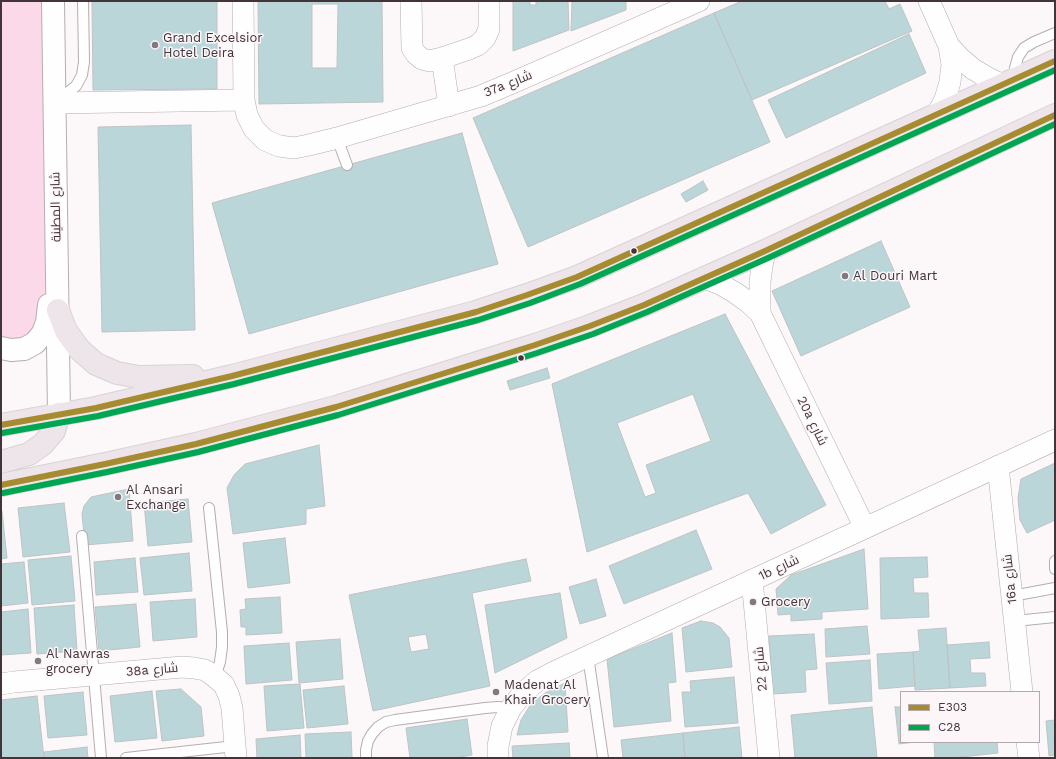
<!DOCTYPE html>
<meta charset="utf-8">
<style>
body{margin:0}
#map{position:relative;width:1056px;height:759px;overflow:hidden;background:#fcf7f9;font-family:"Work Sans",sans-serif}
canvas{display:block}
.frame{position:absolute;inset:0;border:2px solid #41353a;pointer-events:none}
.legend{position:absolute;left:900px;top:691px;width:140px;height:52px;box-sizing:border-box;background:#fdf6f9;border:1px solid #b2a9ad;margin:0;padding:5px 7px;list-style:none;font-size:12px;color:#41353a}
.legend li{display:flex;align-items:center;gap:8px;height:20px}
.legend b{width:20px;border:1px solid #b2a9ad}
</style>
<div id="map">
<canvas width="1056" height="759"></canvas>
<div class="frame"></div>
<ul class="legend">
<li><b style="height:5px;background:#a78b30"></b>E303</li>
<li><b style="height:5px;background:#00a651"></b>C28</li>
</ul>
</div>
<script>
const context = document.querySelector('canvas').getContext('2d');
context.lineJoin = 'round';
function fill(path, color) {
  context.fillStyle = color;
  context.fill(path, 'evenodd');
}
function toPath(rows) {
  const path = new Path2D();
  for (const r of rows) {
    path.moveTo(r[0], r[1]);
    for (let i = 2; i < r.length; i += 2) path.lineTo(r[i], r[i + 1]);
  }
  return path;
}
function trace(path, color, width, dash) {
  context.strokeStyle = color;
  context.lineWidth = width;
  context.lineCap = dash ? 'butt' : 'round';
  context.setLineDash(dash || []);
  context.stroke(path);
}
function drawText(font, color, halo, rows, align = 'center') {
  context.font = font + ' "Work Sans",Cairo,sans-serif';
  context.lineWidth = 3;
  context.setLineDash([]);
  context.textBaseline = 'middle';
  context.strokeStyle = halo;
  context.fillStyle = color;
  for (const [text, x, y, turn = 0] of rows) {
    context.save();
    context.translate(x, y);
    context.rotate((+turn || 0) * Math.PI / 180);
    context.textAlign = isNaN(turn) ? turn : align;
    if (halo) context.strokeText(text, 0, 0);
    context.fillText(text, 0, 0);
    context.restore();
  }
}
const green = toPath([
 [1,1,49,1,54,347,1,354]
]);
const building = toPath([
 [92,1,217,1,217,89,93,90,92,1],
 [258,1,382,1,383,102,259,104,258,1],
 [312,4,338,4,337,68,312,68,312,4],
 [513,1,530,1,530,5,536,5,536,1,568,1,569,30,513,51,513,1],
 [572,1,626,1,626,10,571,31,572,1],
 [742,1,885,1,889,9,900,4,912,31,752,100,714,13,742,1],
 [714,13,770,142,528,247,473,118,714,13],
 [909,34,926,73,786,138,768,100,909,34],
 [191,125,195,330,102,332,98,127,191,125],
 [462,133,498,264,249,334,212,203,462,133],
 [703,181,708,190,686,202,681,194,703,181],
 [881,241,910,307,801,356,772,291,881,241],
 [725,314,826,505,771,534,748,493,587,552,552,384,725,314],
 [693,394,711,441,646,465,656,493,645,497,617,423,693,394],
 [547,368,550,378,510,390,507,381,547,368],
 [319,445,325,506,306,509,306,524,233,534,227,488,234,475,245,464,319,445],
 [1055,463,1055,520,1027,533,1020,520,1018,498,1021,479,1055,463],
 [129,489,133,541,85,545,82,514,84,506,91,497,129,489],
 [188,499,192,542,148,546,144,503,188,499],
 [64,503,70,552,23,557,18,508,64,503],
 [1,511,2,511,7,558,1,559,1,511],
 [696,530,712,569,624,604,609,566,696,530],
 [285,538,290,583,248,588,243,543,285,538],
 [864,549,868,609,822,612,822,619,791,621,791,614,778,615,776,589,791,575,864,549],
 [189,553,192,591,144,595,140,558,189,553],
 [71,556,75,601,32,605,28,560,71,556],
 [927,557,928,577,913,578,914,593,928,593,929,617,881,619,880,558,927,557],
 [135,558,138,592,96,595,94,562,135,558],
 [526,559,531,581,472,593,490,686,373,711,349,595,526,559],
 [426,634,429,649,411,652,408,637,426,634],
 [24,562,28,603,1,606,1,564,24,562],
 [596,579,606,616,580,624,569,587,596,579],
 [560,593,567,638,495,673,485,605,560,593],
 [280,597,282,633,246,635,246,627,241,627,240,610,246,609,245,599,280,597],
 [195,599,197,637,153,641,150,602,195,599],
 [136,604,140,647,99,651,95,607,136,604],
 [74,605,77,651,37,654,34,608,74,605],
 [28,609,31,653,1,655,1,612,28,609],
 [701,621,713,623,720,627,729,638,732,667,686,672,682,628,701,621],
 [867,626,870,654,826,657,825,629,867,626],
 [946,628,950,688,915,690,913,652,920,651,918,630,946,628],
 [672,633,676,682,668,683,671,721,614,727,607,659,672,633],
 [814,634,817,669,805,670,806,692,773,694,769,636,814,634],
 [340,639,343,679,299,683,296,642,340,639],
 [989,642,990,658,970,659,971,673,985,673,986,686,950,688,947,645,989,642],
 [289,643,292,680,246,684,244,646,289,643],
 [913,652,915,686,879,689,877,654,913,652],
 [870,660,872,701,829,704,826,663,870,660],
 [734,677,738,723,685,727,682,692,691,692,690,681,734,677],
 [565,683,568,732,517,735,521,720,531,704,545,693,565,683],
 [300,684,304,728,267,731,264,686,300,684],
 [344,686,348,724,307,728,303,690,344,686],
 [181,689,201,707,204,736,162,741,156,691,181,689],
 [152,691,157,738,115,742,110,696,152,691],
 [83,692,87,735,48,738,44,696,83,692],
 [37,696,44,758,1,758,1,700,37,696],
 [872,707,877,758,795,758,791,715,872,707],
 [895,707,901,707,901,742,915,742,899,744,895,707],
 [467,719,472,755,454,758,410,758,406,728,467,719],
 [1055,720,1055,755,1049,756,1046,721,1055,720],
 [739,727,742,758,685,758,683,733,739,727],
 [351,732,352,758,306,758,305,734,351,732],
 [683,733,685,758,623,758,621,740,683,733],
 [300,735,301,758,257,758,256,739,300,735],
 [934,742,997,742,998,753,952,758,935,758,934,742],
 [569,743,570,758,513,758,512,746,569,743],
 [87,747,88,758,45,758,44,752,87,747]
]);
const service = toPath([
 [1017,79,1015,68,1018,57,1024,48,1034,42,1055,33],
 [55,98,66,94,76,86,82,75,84,62,83,1],
 [337,138,347,165],
 [209,508,222,632,222,647,220,662,215,677],
 [82,536,101,758],
 [1055,561,1055,569],
 [1012,596,1055,588],
 [1015,621,1055,617],
 [588,656,603,758],
 [126,758,235,746],
 [366,758,366,750,368,741,372,734,378,727,386,722,395,720,485,708,498,707,511,708]
]);
const minor = toPath([
 [243,1,244,100,247,115,254,129,265,140,279,146,294,148,309,145,337,138,481,96,512,83,699,1],
 [411,1,412,48,416,54,422,59,430,61,442,58,469,49,478,45,485,38,489,29,489,1],
 [929,1,949,46,952,64,950,82,945,99,937,115],
 [949,46,960,58,973,69,988,78,1003,85],
 [442,58,449,106],
 [55,103,244,100],
 [704,278,720,284,734,292,748,302,760,313,865,528],
 [760,313,760,282,762,266,765,251],
 [998,466,1022,692],
 [752,580,769,758],
 [1,684,14,682,182,667,194,668,205,670,215,677,224,685,229,696,232,708,236,758],
 [1027,742,1029,758],
 [498,758,498,746,502,726,511,708,523,693,537,681,554,672,1055,440]
]);
const tertiary = toPath([
 [53,1,59,414],
 [1,348,11,350,24,349,35,343,43,333,47,322,49,305]
]);
const primary = toPath([
 [58,310,66,331,79,349,96,364,117,373,139,377,193,376],
 [1,425,96,408,232,376,476,312,527,295,577,277,1055,61],
 [1,462,29,454,43,444,54,431,59,414],
 [1,485,105,464,196,444,336,407,535,345,590,326,644,305,765,251,1055,115]
]);
const bus1 = toPath([
 [1,425,96,408,232,376,476,312,527,295,577,277,1055,61],
 [1,485,105,464,196,444,336,407,535,345,590,326,644,305,765,251,1055,115]
]);
const bus2 = toPath([
 [2,433,98,416,234,384,478,320,530,303,580,284,1055,70],
 [3,493,107,472,198,452,338,415,537,353,593,334,647,312,768,258,1055,124]
]);
const markers = [
 [155,45,4,"#82797d"],
 [634,251,3.5,"#41353a"],
 [845,276,4,"#82797d"],
 [521,358,3.5,"#41353a"],
 [118,497,4,"#82797d"],
 [753,602,4,"#82797d"],
 [38,661,4,"#82797d"],
 [496,692,4,"#82797d"]
];
const poiNames = [
 ["Grand Excelsior",163,38],
 ["Hotel Deira",163,53],
 ["Al Douri Mart",853,276],
 ["Al Ansari",126,490],
 ["Exchange",126,505],
 ["Grocery",761,602],
 ["Al Nawras",46,654],
 ["grocery",46,669],
 ["Madenat Al",504,685],
 ["Khair Grocery",504,700]
];
const streetNames = [
 ["37a شارع",508,84,-22],
 ["شارع المطينة",56,207,-91],
 ["20a شارع",812,421,64],
 ["1b شارع",779,568,-25],
 ["16a شارع",1010,579,-96],
 ["شارع 22",761,669,-95],
 ["38a شارع",152,670,-5]
];
fill(green, '#fbd9e9');
fill(building, '#bbd6d9');
trace(building, '#bec3c4', 1);
trace(service, '#b5adb1', 12);
trace(minor, '#b5adb1', 22);
trace(tertiary, '#b5adb1', 24);
trace(primary, '#d8d3d5', 24);
trace(service, '#fffefe', 10);
trace(minor, '#fffefe', 21);
trace(tertiary, '#fffefe', 22);
trace(primary, '#ede5e9', 22);
trace(bus1, '#a78b30', 6);
trace(bus2, '#00a651', 6);
for (const [x, y, r, color] of markers) {
  const dot = new Path2D();
  dot.arc(x, y, r, 0, 2 * Math.PI);
  context.fillStyle = color;
  context.fill(dot);
  trace(dot, '#fdf6f9', 1.5);
}
drawText('13px', '#41353a', '#fdf6f9', poiNames, 'left');
drawText('13px', '#41353a', '#fdf6f9', streetNames);
</script>
